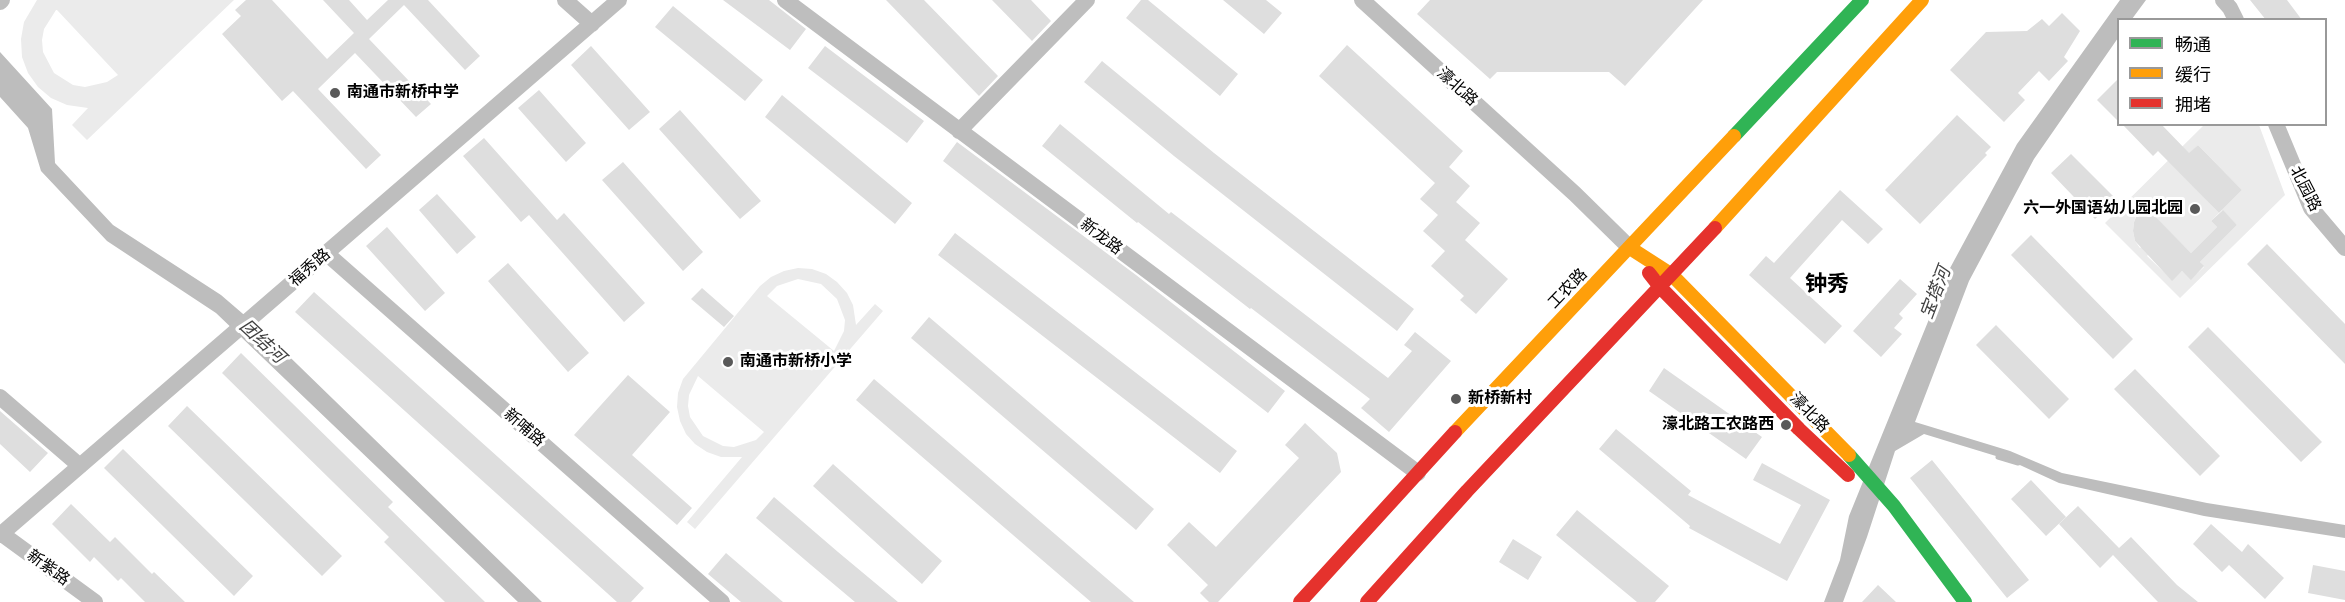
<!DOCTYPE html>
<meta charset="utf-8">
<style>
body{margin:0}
#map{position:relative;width:2345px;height:602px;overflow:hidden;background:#fff;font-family:Helvetica,"Noto Sans SC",sans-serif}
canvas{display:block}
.legend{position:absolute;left:2117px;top:18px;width:210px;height:108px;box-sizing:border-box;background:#fff;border:2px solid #999;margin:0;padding:8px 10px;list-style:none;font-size:18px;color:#000}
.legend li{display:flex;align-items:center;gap:12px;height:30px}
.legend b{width:30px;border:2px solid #999}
</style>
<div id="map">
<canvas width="2345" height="602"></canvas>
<ul class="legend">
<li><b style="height:8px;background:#30b455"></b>畅通</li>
<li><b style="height:8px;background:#ff9f0a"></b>缓行</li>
<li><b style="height:8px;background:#e5322d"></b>拥堵</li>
</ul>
</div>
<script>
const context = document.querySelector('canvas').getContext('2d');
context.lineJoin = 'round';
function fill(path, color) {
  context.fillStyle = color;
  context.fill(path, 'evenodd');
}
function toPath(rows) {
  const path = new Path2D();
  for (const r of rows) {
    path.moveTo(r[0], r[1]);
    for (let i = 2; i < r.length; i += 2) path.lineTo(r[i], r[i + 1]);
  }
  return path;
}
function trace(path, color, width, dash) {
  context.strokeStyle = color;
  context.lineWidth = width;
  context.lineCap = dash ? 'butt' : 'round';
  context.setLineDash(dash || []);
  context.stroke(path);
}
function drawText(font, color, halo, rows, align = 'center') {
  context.font = font + ' Helvetica,"Noto Sans SC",sans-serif';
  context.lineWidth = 6;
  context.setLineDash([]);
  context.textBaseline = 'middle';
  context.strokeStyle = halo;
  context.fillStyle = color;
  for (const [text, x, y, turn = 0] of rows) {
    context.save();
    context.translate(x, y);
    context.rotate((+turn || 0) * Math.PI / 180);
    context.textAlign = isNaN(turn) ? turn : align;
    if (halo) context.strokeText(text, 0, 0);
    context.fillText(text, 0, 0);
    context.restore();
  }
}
const green = toPath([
 [37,0,234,0,87,140,72,125,88,108,67,105,51,98,38,87,28,73,22,57,21,39,24,22],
 [56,10,57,10,118,75,107,82,85,87,73,85,54,73,43,52,42,40,44,29],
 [2204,125,2259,125,2285,195,2180,298,2105,223],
 [2198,145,2242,190,2222,210,2237,225,2200,262,2204,267,2191,279,2182,271,2172,280,2147,256,2158,244,2152,237,2140,248,2135,241,2133,231,2134,222,2137,213,2136,211,2143,205,2191,253,2217,227,2211,221,2219,213,2175,167],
 [798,268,812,269,826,274,837,282,847,293,853,305,856,325,875,304,883,311,695,529,687,522,742,457,721,457,707,452,695,444,686,434,680,421,677,407,678,393,683,379,760,286,771,277,784,271],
 [798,279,821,284,837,299,845,320,844,331,834,351,767,296,777,286],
 [698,376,764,432,756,440,734,447,723,446,703,436,690,417,688,406,689,395]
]);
const water = toPath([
 [2120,0,2146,0,2132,19,2118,20,2118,38,2034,159,1969,281,1915,422,2010,451,2062,473,2207,503,2345,525,2345,538,2204,516,2059,483,2009,460,1924,434,1895,451,1867,537,1843,602,1824,602,1840,560,1849,516,1949,270,2017,144],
 [0,52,52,109,55,163,113,225,221,295,264,332,542,602,518,602,216,313,107,241,41,171,28,128,0,97]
]);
const stream = toPath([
 [1998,457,2018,463]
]);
const building = toPath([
 [246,0,272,0,327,59,354,33,323,0,349,0,367,20,388,0,428,0,480,56,465,70,404,5,369,39,431,104,416,117,355,53,318,89,381,155,366,169,293,91,282,101,222,34,241,16,235,10],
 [723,0,769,0,806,29,790,50],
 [886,0,924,0,998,76,979,96],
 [992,0,1031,0,1051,21,1032,41],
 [1141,0,1148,0,1238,74,1220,96,1126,18],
 [1223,0,1266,0,1282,13,1264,34],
 [1430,0,1703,0,1625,86,1609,72,1497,72,1490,79,1417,14],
 [2250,0,2287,0,2302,20,2266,20],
 [673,6,763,80,745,101,655,27],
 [2062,13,2080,31,2064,57,2068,61,2049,81,2039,71,2018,93,2025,100,2004,122,1950,70,1986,32,2027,31,2042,19,2049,26],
 [1347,45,1463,151,1449,167,1470,186,1456,202,1480,223,1465,240,1508,279,1476,314,1460,300,1464,296,1431,266,1445,251,1423,231,1438,215,1420,199,1435,183,1319,76],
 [591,46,650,112,629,130,571,65],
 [825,46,924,121,907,143,808,68],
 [1102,61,1214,153,1414,309,1397,331,1174,156,1084,82],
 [2118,79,2118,121,2097,100],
 [539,90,586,143,566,162,518,108],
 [782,95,912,203,895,224,765,117],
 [680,110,761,201,740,219,659,129],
 [1957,115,1991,147,1985,153,1987,155,1920,224,1885,190],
 [1060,124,1169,214,1171,212,1388,378,1412,351,1404,345,1415,332,1451,361,1389,432,1361,408,1370,399,1251,308,1250,309,1138,222,1137,223,1042,146],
 [2122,124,2161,124,2189,153,2198,145,2242,190,2219,213,2158,151,2153,156],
 [484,138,557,220,564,213,645,303,624,322,529,215,521,222,463,156],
 [957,142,1136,275,1285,391,1268,413,943,161],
 [2071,154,2116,199,2095,219,2051,173],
 [623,162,703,252,683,271,602,180],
 [1840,190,1883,229,1868,244,1842,220,1790,278,1842,326,1825,344,1749,275,1766,256,1774,263],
 [437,194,476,237,457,254,419,210],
 [2142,203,2191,253,2217,227,2211,221,2223,210,2237,225,2200,262,2204,266,2191,280,2182,271,2172,281,2135,241,2133,231,2134,222],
 [387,227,445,293,425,311,366,246],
 [955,233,1237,451,1220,473,938,255],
 [2031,235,2133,339,2113,359,2011,255],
 [2267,244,2345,324,2345,364,2247,264],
 [508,263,589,353,568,372,488,281],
 [1900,279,1917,294,1899,314,1903,318,1894,328,1902,334,1881,357,1853,331],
 [702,288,734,316,724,327,691,299],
 [314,292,644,588,631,602,617,602,295,312],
 [929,317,1154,509,1136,530,911,338],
 [1996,325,2069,399,2049,419,1976,345],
 [2208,327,2322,442,2301,462,2188,347],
 [241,353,393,502,388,507,485,602,445,602,384,542,389,537,222,373],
 [1664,368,1762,437,1746,459,1649,391],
 [2135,369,2220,456,2200,476,2114,389],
 [628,375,670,412,632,455,692,508,677,525,574,435],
 [874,379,956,449,1134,602,1091,602,949,480,856,400],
 [187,406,342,556,322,576,168,426],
 [0,411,48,453,30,472,0,444],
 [1305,423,1337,453,1341,472,1218,602,1209,602,1200,593,1208,585,1167,545,1189,522,1216,547,1299,458,1285,445],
 [1616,429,1691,491,1688,495,1780,544,1801,505,1753,480,1762,463,1830,500,1787,581,1689,528,1690,526,1599,449],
 [123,449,253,576,234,596,104,468],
 [1932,460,2029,580,2007,598,1910,478],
 [833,464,942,561,922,584,813,486],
 [2031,480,2066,517,2046,536,2011,499],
 [774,497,838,552,898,602,855,602,811,565,756,518],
 [71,504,110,542,115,537,152,574,154,572,185,602,145,602,121,578,118,581,94,557,90,562,52,524],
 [2078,506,2119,548,2131,537,2177,585,2198,602,2158,602,2113,555,2100,568,2059,524],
 [1577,510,1669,586,1655,602,1637,602,1556,535],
 [2211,524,2242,552,2248,544,2284,578,2265,599,2229,565,2222,572,2193,544],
 [1513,539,1542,557,1528,580,1499,562],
 [726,553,783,602,741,602,708,574],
 [2313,565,2345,571,2345,600,2308,593],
 [1878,585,1896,602,1862,602]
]);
const street = toPath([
 [565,0,592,24],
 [785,0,1418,473],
 [1362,0,1575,194,1630,248],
 [2223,0,2230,8,2236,20],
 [0,2,2,0],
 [2276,124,2311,208,2345,248],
 [959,131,1087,0],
 [326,253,722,602],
 [0,397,80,466],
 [2,534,95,602],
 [0,535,619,0]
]);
const fast = toPath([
 [1734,136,1862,0],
 [1849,455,1894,506,1965,602]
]);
const slow = toPath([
 [1715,228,1922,0],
 [1630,248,1672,275,1849,455],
 [1455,432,1734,136]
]);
const jam = toPath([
 [1649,273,1660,287,1799,429,1848,475],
 [1300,602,1455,432],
 [1367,602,1467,491,1715,228]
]);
const markers = [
 [335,93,6,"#595959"],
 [2195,209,6,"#595959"],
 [728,362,6,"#595959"],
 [1456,399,6,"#595959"],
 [1786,425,6,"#595959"]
];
const streetNames = [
 ["濠北路",1457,87,42],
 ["北园路",2305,189,63],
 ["新龙路",1101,237,37],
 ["福秀路",310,268,-41],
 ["工农路",1568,289,-46],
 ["濠北路",1809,413,46],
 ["新哺路",524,428,41],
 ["新紫路",48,568,36]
];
const poiNames = [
 ["南通市新桥中学",347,93],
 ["六一外国语幼儿园北园",2183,209,"right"],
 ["南通市新桥小学",740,362],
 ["新桥新村",1468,399],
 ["濠北路工农路西",1774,425,"right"]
];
const waterNames = [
 ["宝塔河",1936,293,-69],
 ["团结河",262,342,43]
];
const districtNames = [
 ["钟秀",1827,285]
];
fill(green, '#ebebeb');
fill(water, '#bdbdbd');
trace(stream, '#bdbdbd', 5);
fill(building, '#dedede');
trace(street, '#bebebe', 16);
trace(fast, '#30b455', 14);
trace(slow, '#ff9f0a', 14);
trace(jam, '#e5322d', 14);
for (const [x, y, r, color] of markers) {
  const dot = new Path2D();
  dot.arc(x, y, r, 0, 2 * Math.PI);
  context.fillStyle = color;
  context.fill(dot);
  trace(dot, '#fff', 2);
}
drawText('16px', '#000', '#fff', streetNames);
drawText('bold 16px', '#000', '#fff', poiNames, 'left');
drawText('italic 18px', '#424242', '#fff', waterNames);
drawText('bold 22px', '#000', '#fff', districtNames);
</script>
